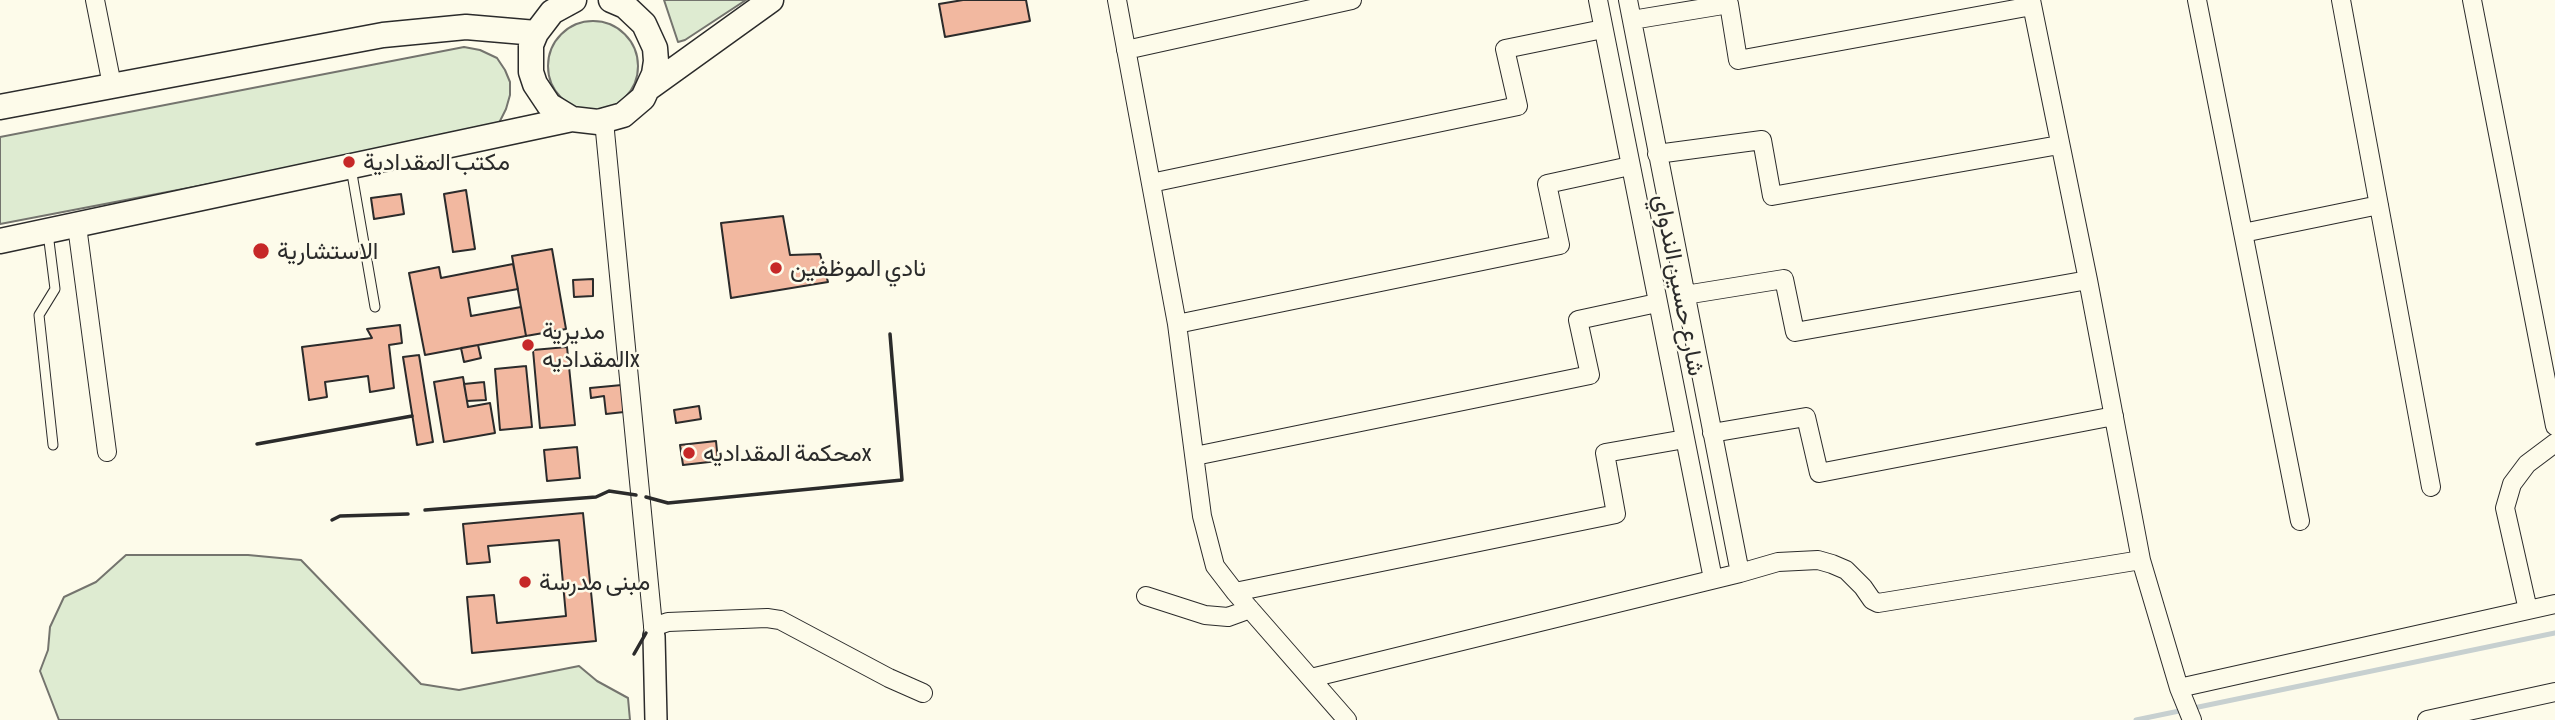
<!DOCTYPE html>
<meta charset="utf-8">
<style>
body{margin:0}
canvas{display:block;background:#fdfbea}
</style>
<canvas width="2555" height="720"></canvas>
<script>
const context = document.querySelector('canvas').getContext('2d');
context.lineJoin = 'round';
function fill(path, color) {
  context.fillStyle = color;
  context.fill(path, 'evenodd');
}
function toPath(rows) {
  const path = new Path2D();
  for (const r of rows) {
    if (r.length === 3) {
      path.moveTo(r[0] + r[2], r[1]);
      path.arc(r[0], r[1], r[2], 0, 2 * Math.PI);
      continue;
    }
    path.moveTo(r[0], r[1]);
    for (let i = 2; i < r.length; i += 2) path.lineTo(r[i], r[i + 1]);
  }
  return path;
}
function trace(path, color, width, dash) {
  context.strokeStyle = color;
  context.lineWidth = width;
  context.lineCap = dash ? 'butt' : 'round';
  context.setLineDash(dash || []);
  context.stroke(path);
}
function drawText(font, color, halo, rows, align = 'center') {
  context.font = font + ' "Asap Condensed",Vazirmatn,sans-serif';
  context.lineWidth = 5;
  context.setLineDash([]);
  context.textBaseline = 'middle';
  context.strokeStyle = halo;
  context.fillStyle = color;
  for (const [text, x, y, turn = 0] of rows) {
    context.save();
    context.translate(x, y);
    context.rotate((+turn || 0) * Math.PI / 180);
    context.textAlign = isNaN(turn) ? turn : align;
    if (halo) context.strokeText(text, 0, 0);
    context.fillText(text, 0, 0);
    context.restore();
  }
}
const green = toPath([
 [664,0,746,0,685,40,678,42,664,0],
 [593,66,45],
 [464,47,480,50,497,58,505,70,510,82,510,95,506,109,499,123,486,131,0,224,0,137,464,47],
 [126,555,248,555,301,560,421,684,459,690,579,666,597,681,628,698,630,720,59,720,40,671,48,650,50,627,64,597,96,582,126,555]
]);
const stream = toPath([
 [2136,720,2555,633]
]);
const building = toPath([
 [963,0,1026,0,1030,21,945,37,939,4,963,0],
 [466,190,475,249,453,252,444,194,466,190],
 [401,194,404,214,374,219,371,198,401,194],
 [783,216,790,255,820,254,828,282,731,298,721,223,783,216],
 [552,249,566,329,526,336,512,256,552,249],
 [513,264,518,289,468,298,471,316,521,307,526,336,425,355,409,273,439,267,441,278,513,264],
 [593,279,593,296,574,297,573,280,593,279],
 [400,325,402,343,389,345,394,388,370,392,368,376,325,382,327,397,309,400,302,347,372,338,367,329,400,325],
 [478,345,481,358,464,362,461,348,478,345],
 [567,347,575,425,540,428,533,350,567,347],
 [419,355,433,442,417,445,403,357,419,355],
 [526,366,532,427,500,430,495,369,526,366],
 [463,377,468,407,490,403,495,433,444,442,434,382,463,377],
 [484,382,486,400,467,401,464,384,484,382],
 [622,385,624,412,606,414,604,396,591,398,590,388,622,385],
 [699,406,701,419,676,423,674,410,699,406],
 [716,441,718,461,683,465,680,445,716,441],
 [577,447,580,478,547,481,544,450,577,447],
 [583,513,596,641,472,653,467,597,494,595,497,623,566,616,559,540,488,546,490,562,467,564,463,524,583,513]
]);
const service = toPath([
 [351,168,375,307],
 [48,233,55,289,39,315,53,445]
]);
const minor = toPath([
 [95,0,112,85],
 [1117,0,1177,324,1202,516,1215,566,1235,592,1347,720],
 [1598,0,1713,579],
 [1628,0,1740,573],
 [2031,0,2088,280,2141,560,2179,688,2192,720],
 [2197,0,2300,521],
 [2341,0,2431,487],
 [2472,0,2555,426],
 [1632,20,1729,4,1738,60,2032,6],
 [1126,50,1352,0],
 [604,121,654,636],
 [1657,154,1762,140,1772,196,2059,145],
 [1151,183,1518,106,1505,49,1603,29],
 [77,226,107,452],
 [2243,233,2379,205],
 [1685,295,1784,279,1795,332,2088,280],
 [1177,324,1560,245,1547,184,1630,166],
 [1712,433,1806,417,1819,473,2114,416],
 [1195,456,1590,375,1578,320,1657,303],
 [1235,592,1616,514,1605,453,1685,439],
 [1146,596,1205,615,1228,617,1250,609],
 [2528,610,2505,508,2512,484,2527,464,2555,443],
 [653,627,668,622,767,618,780,620,889,678,923,693],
 [1311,678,1740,573,1778,562,1818,560,1832,564,1846,570,1863,587,1872,600,1878,603,2141,560],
 [2179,688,2555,604],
 [2427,720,2555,692]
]);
const tertiary = toPath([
 [654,636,656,720]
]);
const secondary = toPath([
 [574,0,552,12,536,33,531,45,531,72,535,84,549,105,572,119,598,122,623,115,643,98,654,74,656,61,655,48,644,24,625,6,611,0],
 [650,87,771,0],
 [0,107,383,35,466,27,536,33],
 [0,241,572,119]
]);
const wall = toPath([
 [257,444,412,416],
 [646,497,668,503,902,480,890,334],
 [425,510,596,497,609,491,636,495],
 [332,520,340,516,408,514],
 [634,654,646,633]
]);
const markers = [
 [349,162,7,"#c62828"],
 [261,251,9,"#c62828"],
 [776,268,7,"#c62828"],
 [528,345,7,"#c62828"],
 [689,453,7,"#c62828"],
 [525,582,7,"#c62828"]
];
const poiNames = [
 ["مكتب المقدادية",363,162],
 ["الاستشارية",277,251],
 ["نادي الموظفين",790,268],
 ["مديرية",542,331],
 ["المقداديهx",542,359],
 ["محكمة المقداديهx",703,453],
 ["مبنى مدرسة",539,582]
];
const streetNames = [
 ["شارع حسين الندواي",1679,285,79]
];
fill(green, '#deebd1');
trace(green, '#74746e', 2);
trace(stream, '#c7d0d0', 5);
fill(building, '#f2b8a0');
trace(building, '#2b2b2b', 2);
trace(service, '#2b2b2b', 11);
trace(minor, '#2b2b2b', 20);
trace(tertiary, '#2b2b2b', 24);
trace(secondary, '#2b2b2b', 27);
trace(service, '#fdfbea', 9);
trace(minor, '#fdfbea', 18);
trace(tertiary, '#fdfbea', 21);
trace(secondary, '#fdfbea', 24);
trace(wall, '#2b2b2b', 3.5);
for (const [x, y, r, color] of markers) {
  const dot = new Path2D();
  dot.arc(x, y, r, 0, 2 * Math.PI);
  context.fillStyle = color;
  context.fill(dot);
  trace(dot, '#fdfbea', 2.5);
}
drawText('24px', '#2b2b2b', '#fdfbea', poiNames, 'left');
drawText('24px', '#2b2b2b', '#fdfbea', streetNames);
</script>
